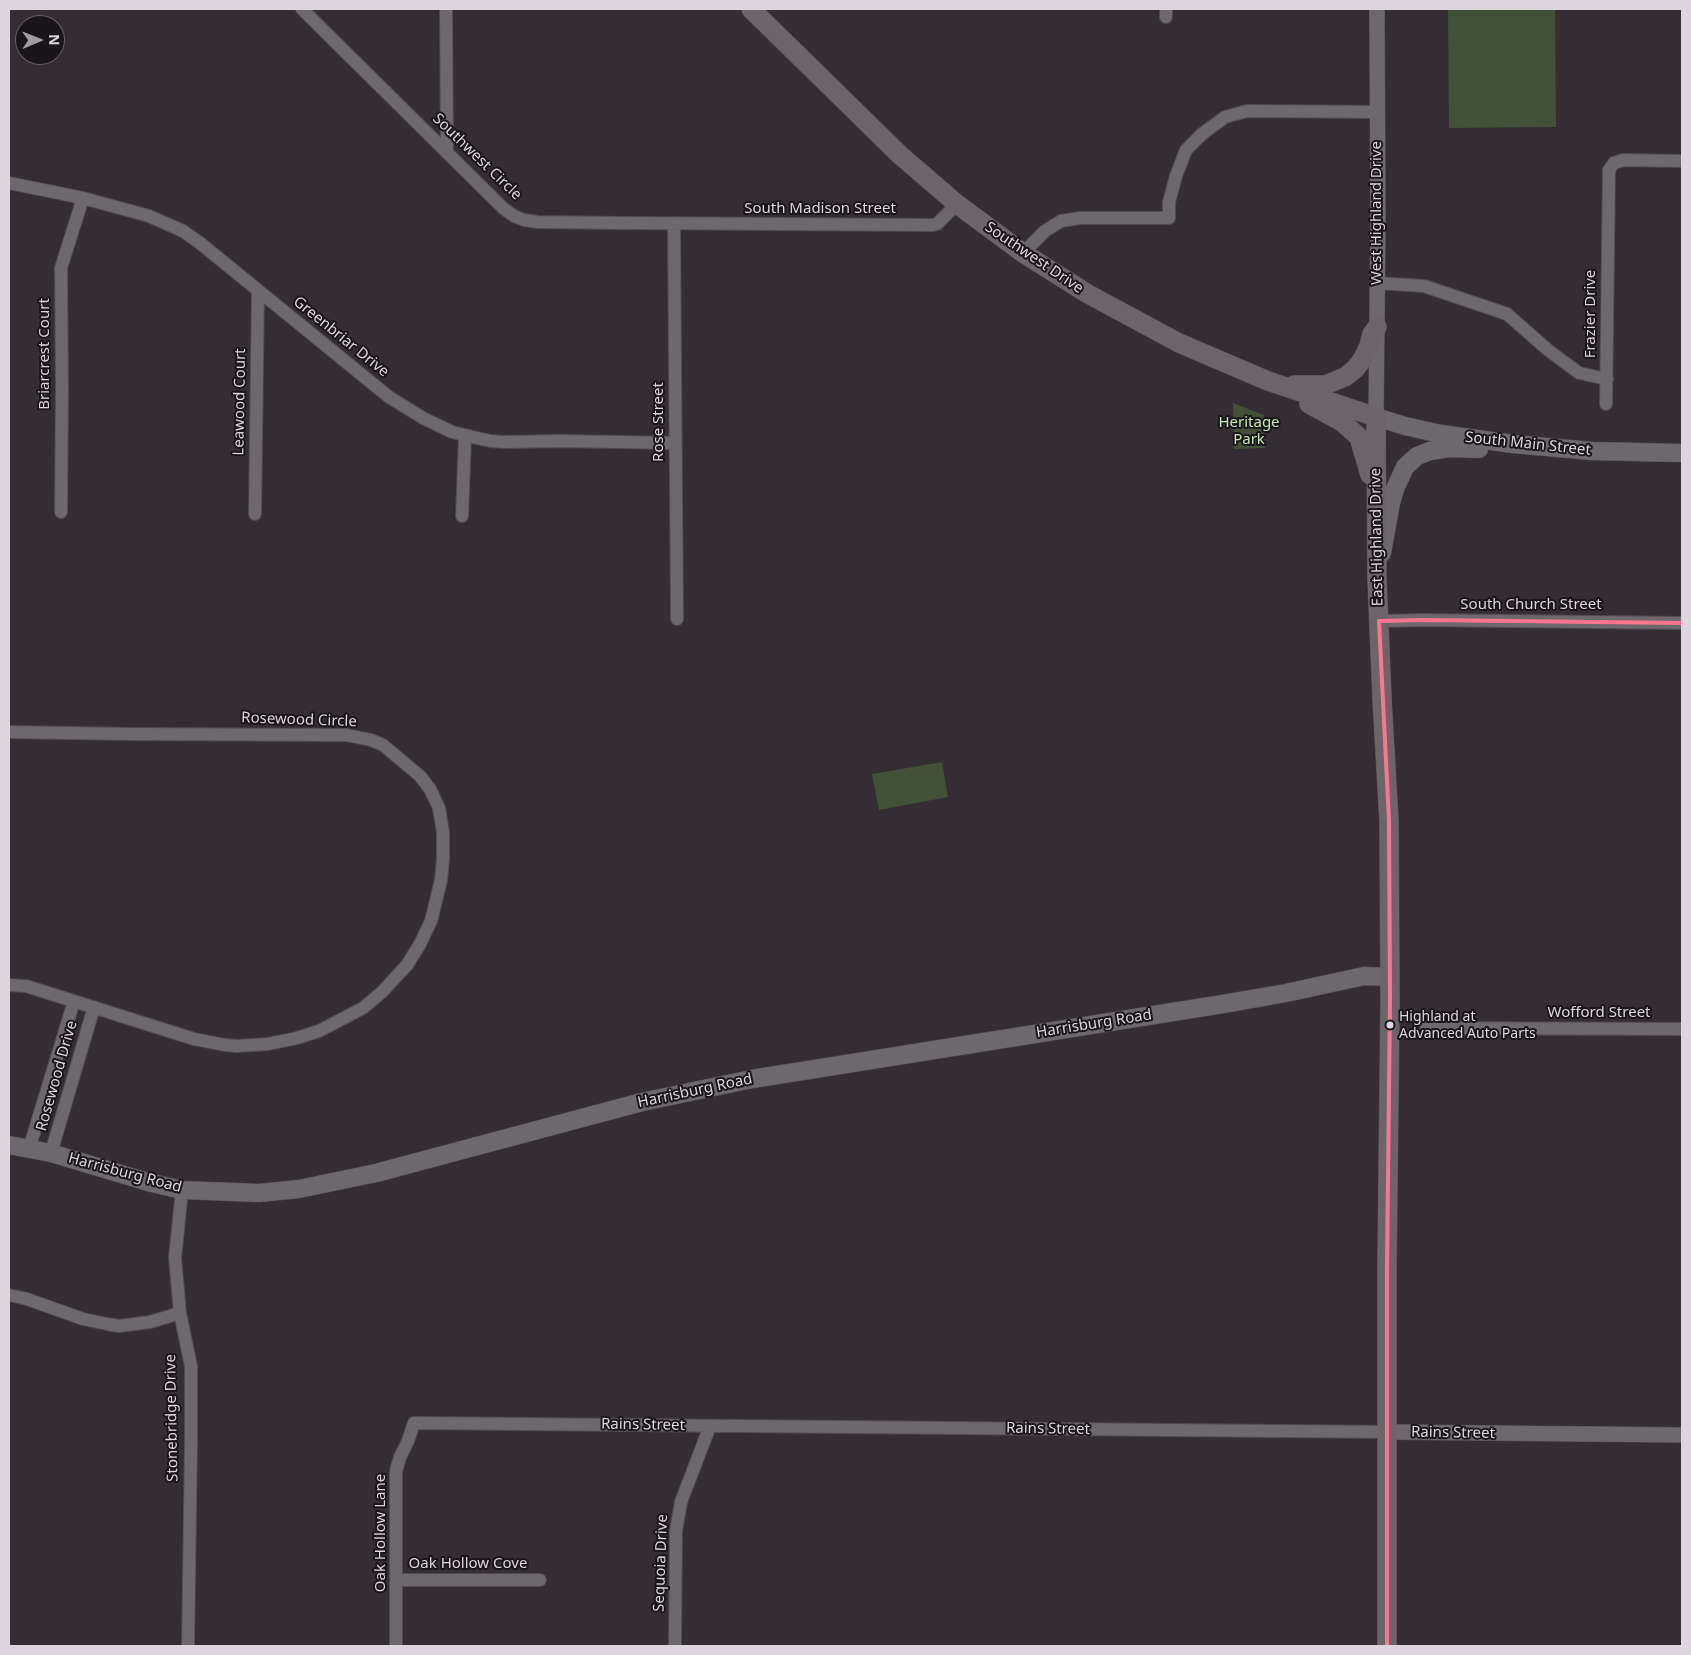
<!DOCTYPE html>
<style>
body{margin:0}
#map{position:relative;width:1691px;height:1655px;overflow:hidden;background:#342d33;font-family:"Noto Sans",sans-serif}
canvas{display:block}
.frame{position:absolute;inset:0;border:10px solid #ded6de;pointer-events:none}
.north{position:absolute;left:15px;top:15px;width:50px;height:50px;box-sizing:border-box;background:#1a151a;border:1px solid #686268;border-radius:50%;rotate:89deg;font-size:14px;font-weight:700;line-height:20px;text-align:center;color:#ded6de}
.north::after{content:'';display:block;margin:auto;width:18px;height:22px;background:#a29ba2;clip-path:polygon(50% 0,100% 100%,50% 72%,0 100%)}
</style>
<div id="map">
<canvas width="1691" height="1655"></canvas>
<div class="frame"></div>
<div class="north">N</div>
</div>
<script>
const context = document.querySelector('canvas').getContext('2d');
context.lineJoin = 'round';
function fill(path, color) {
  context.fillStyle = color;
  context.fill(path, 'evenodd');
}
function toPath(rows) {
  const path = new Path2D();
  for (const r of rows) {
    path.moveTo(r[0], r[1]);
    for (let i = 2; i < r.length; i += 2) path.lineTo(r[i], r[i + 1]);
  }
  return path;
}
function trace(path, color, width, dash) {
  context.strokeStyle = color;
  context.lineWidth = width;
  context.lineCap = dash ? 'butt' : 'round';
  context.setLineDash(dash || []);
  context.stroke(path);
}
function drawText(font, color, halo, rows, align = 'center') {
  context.font = font + ' "Noto Sans",sans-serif';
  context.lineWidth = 4;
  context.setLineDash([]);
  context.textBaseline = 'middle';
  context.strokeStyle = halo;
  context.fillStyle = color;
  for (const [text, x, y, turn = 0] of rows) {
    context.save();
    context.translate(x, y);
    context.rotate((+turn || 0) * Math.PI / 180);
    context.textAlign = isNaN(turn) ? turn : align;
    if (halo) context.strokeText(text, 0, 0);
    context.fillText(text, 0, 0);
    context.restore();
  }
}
const green = toPath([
 [1448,9,1555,9,1556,127,1449,128],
 [1233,403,1264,415,1265,448,1234,449],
 [942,762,948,797,879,810,872,774]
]);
const minor = toPath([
 [302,9,503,208,514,216,524,220,538,222,625,223,933,225,937,224,957,204],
 [446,9,447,153],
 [1166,9,1166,17],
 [9,183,83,198,149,216,183,231,200,243,389,397,423,418,452,432,490,441,505,442,560,441,675,443],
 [674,224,677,619],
 [1023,253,1045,231,1061,221,1080,218,1169,218,1169,202,1176,176,1186,150,1202,134,1225,117,1247,111,1377,112],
 [1377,283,1424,286,1507,314,1548,350,1579,373,1607,379],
 [1606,404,1609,170,1614,163,1623,160,1682,161],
 [61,512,62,389,61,268,83,198],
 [255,514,258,291],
 [462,516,465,436],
 [1379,621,1424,620,1682,623],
 [9,732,129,734,346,735,371,740,383,745,420,776,430,789,439,808,443,832,443,859,441,880,431,921,420,944,407,965,382,992,363,1008,319,1031,297,1038,268,1044,237,1046,225,1045,194,1039,26,986,9,985],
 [1426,1028,1682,1029],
 [29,1149,74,1001],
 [51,1153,94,1007],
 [182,1190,175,1258,180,1313,191,1366,191,1442,188,1646],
 [9,1295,27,1299,83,1319,107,1324,119,1326,150,1322,180,1313],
 [396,1580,540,1580],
 [396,1646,396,1471,400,1457,408,1441,414,1423,1387,1432],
 [675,1646,676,1531,681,1502,710,1426]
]);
const tertiary = toPath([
 [1376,417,1378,221,1377,9],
 [1387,1432,1682,1435]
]);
const secondary = toPath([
 [1376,417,1405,426,1441,434,1513,444,1592,451,1682,453],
 [1382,553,1391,503,1395,489,1405,467,1417,456,1430,451,1450,448,1479,449],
 [9,1145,51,1153,148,1182,182,1190,259,1193,299,1189,376,1173,642,1102,752,1079,1223,1004,1286,993,1364,976,1390,977]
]);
const primary = toPath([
 [751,9,900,155,957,204,1023,253,1088,294,1179,343,1268,381,1376,417,1377,578,1382,699,1389,821,1390,999,1387,1269,1387,1646],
 [1294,385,1325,385,1345,377,1355,369,1362,360,1369,346,1372,334,1377,327],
 [1309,404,1342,422,1359,437,1370,475]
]);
const bus1 = toPath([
 [1387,1646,1387,1269,1390,999,1389,821,1379,621,1424,620,1682,623]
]);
const markers = [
 [1390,1025,4.5,"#ded6de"]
];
const busNames = [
 ["Highland at",1399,1017],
 ["Advanced Auto Parts",1399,1034]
];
const streetNames = [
 ["Southwest Circle",477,157,44],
 ["South Madison Street",820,209],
 ["West Highland Drive",1377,213,-90],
 ["Southwest Drive",1034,258,34],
 ["Frazier Drive",1591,314,-90],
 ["Greenbriar Drive",341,337,39],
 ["Briarcrest Court",45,354,-90],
 ["Leawood Court",240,402,-89],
 ["Rose Street",659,422,-90],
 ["South Main Street",1528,444,6],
 ["East Highland Drive",1377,537,-91],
 ["South Church Street",1531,605],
 ["Rosewood Circle",299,720,2],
 ["Wofford Street",1599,1013],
 ["Harrisburg Road",1094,1024,-9],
 ["Rosewood Drive",57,1076,-74],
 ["Harrisburg Road",695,1091,-12],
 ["Harrisburg Road",125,1173,15],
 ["Stonebridge Drive",172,1418,-91],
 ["Rains Street",643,1425,1],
 ["Rains Street",1048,1429,1],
 ["Rains Street",1453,1433,1],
 ["Oak Hollow Lane",381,1533,-90],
 ["Sequoia Drive",661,1563,-88],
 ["Oak Hollow Cove",468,1564]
];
const parkNames = [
 ["Heritage",1249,423],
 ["Park",1249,440]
];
fill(green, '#415036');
trace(minor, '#524c51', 14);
trace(tertiary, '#524c51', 16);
trace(secondary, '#524c51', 19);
trace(primary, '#524c51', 20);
trace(minor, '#6d686d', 12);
trace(tertiary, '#6d686d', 15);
trace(secondary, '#6d686d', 18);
trace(primary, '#6d646a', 19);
trace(bus1, '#fc7590', 4);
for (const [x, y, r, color] of markers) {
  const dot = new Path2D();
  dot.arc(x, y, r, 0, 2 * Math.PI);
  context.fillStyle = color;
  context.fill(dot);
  trace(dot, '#1a151a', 2);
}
drawText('14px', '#ded6de', '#1a151a', busNames, 'left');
drawText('15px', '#ded6de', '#1a151a', streetNames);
drawText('15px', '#c5e9af', '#1a151a', parkNames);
</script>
